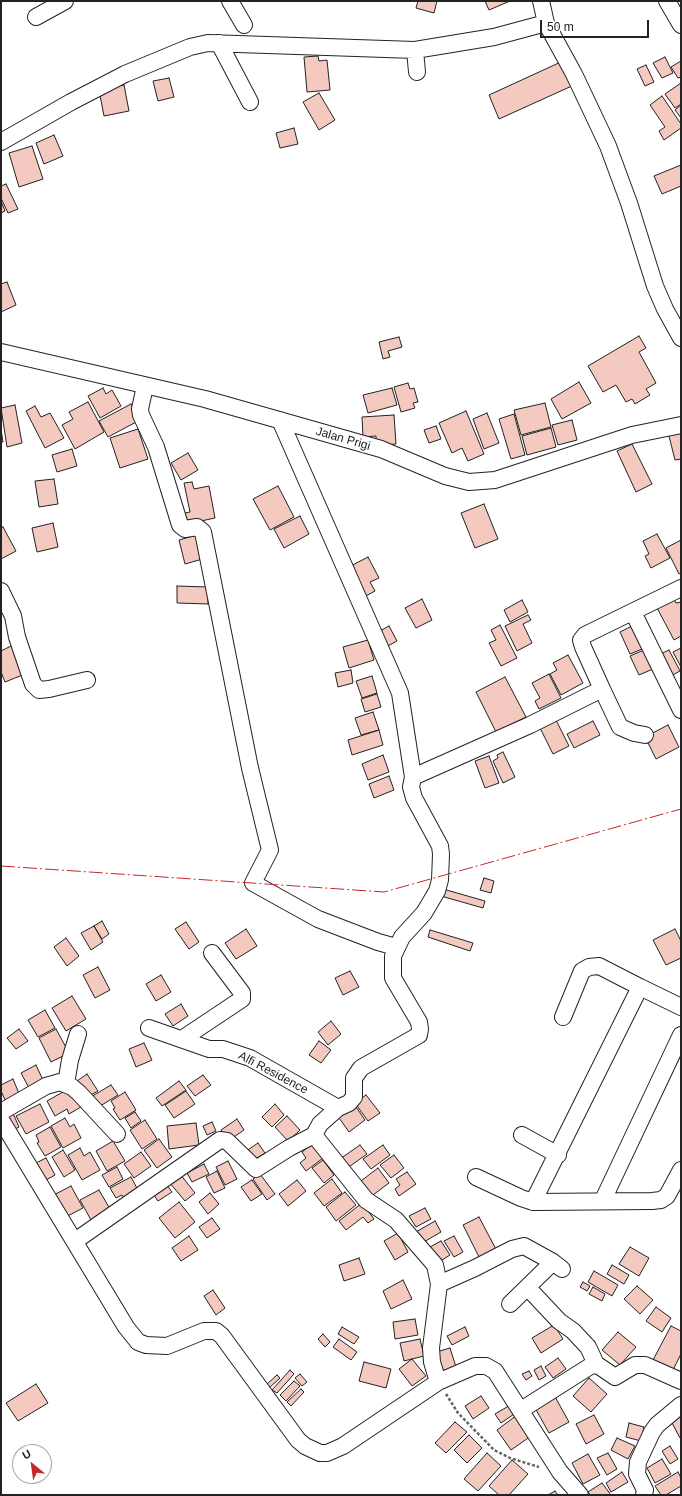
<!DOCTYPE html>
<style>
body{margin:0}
#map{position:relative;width:682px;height:1496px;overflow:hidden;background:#fff;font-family:Arial,sans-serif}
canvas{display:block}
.frame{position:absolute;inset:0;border:2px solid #222;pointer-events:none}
.north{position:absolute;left:12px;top:1444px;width:40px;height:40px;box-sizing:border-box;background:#fff;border:1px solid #a7a7a7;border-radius:50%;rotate:331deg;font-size:11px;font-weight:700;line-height:16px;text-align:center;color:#222}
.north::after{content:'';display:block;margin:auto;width:14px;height:18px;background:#c62828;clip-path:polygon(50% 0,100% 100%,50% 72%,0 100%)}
.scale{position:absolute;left:540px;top:20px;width:109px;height:18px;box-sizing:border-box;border:2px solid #222;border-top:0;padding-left:5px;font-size:12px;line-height:14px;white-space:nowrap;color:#222;-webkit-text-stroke:3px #fff;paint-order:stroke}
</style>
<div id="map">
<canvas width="682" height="1496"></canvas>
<div class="frame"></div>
<div class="north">U</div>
<div class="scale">50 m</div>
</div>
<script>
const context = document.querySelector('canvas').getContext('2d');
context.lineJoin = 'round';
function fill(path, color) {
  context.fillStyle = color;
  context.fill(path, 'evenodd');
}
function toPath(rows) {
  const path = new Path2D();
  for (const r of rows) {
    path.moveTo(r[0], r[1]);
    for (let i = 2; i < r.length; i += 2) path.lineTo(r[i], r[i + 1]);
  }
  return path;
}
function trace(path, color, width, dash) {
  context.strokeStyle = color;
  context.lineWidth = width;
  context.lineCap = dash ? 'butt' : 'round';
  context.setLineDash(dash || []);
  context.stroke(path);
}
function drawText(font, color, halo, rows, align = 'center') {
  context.font = font + ' Arial,sans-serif';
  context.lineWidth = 3;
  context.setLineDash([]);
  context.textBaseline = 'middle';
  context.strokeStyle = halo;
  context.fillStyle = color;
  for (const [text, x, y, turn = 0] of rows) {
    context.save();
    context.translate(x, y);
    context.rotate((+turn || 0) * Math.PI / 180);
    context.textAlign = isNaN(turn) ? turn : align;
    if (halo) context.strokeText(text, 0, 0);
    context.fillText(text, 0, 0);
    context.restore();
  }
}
const building = toPath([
 [418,1,437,1,434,13,416,8,418,1],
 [485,1,510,1,489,10,485,1],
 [318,56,319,61,327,60,330,90,307,92,304,57,318,56],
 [665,57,673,73,662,78,653,63,665,57],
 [563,61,574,85,499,119,489,95,563,61],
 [681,61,681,77,678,78,671,67,681,61],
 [646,65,654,82,645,86,637,69,646,65],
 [169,78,174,97,158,101,153,81,169,78],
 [681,83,681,104,675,108,665,94,681,83],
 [124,85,129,111,104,116,99,90,124,85],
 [319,93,335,120,319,130,303,102,319,93],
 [662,96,681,124,681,128,664,140,659,131,665,127,650,105,662,96],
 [681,105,681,118,675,110,681,105],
 [294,128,298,144,280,148,276,133,294,128],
 [54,135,63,156,44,164,36,143,54,135],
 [32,146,43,179,19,187,9,153,32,146],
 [681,165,681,186,662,194,654,176,681,165],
 [6,184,18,209,8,213,1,198,1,186,6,184],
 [1,201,5,211,1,213,1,201],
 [7,282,16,305,1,312,1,284,7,282],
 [639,336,646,348,639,352,656,383,646,389,650,395,635,404,632,399,626,402,616,385,603,392,588,366,639,336],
 [399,337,402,347,388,351,390,357,383,359,379,342,399,337],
 [579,382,591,403,562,419,551,399,579,382],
 [408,383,410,389,414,388,418,402,413,403,415,408,401,412,394,387,408,383],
 [103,388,106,394,112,390,121,406,100,418,88,396,103,388],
 [392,388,397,405,368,413,363,395,392,388],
 [88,402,104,432,75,449,62,425,73,419,69,412,88,402],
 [545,403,551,427,521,435,514,410,545,403],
 [131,404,140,420,108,437,99,421,131,404],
 [15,405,22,443,7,447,1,408,15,405],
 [35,406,41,417,50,413,64,438,45,448,26,411,35,406],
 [466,411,484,454,468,461,462,448,452,453,439,423,466,411],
 [487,413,499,443,484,449,473,419,487,413],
 [514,414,525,455,511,459,499,419,514,414],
 [394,415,396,444,384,445,376,442,376,436,363,437,362,417,394,415],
 [572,420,577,440,558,445,552,425,572,420],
 [436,426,441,439,429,443,424,430,436,426],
 [551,428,556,447,527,455,522,436,551,428],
 [1,429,3,442,1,442,1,429],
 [138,429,148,459,120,468,110,438,138,429],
 [681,429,681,459,675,460,668,432,681,429],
 [632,444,652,484,636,492,617,451,632,444],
 [72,449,77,466,57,472,52,455,72,449],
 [188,453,198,470,181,480,171,463,188,453],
 [54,479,58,504,39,507,35,481,54,479],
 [192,482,194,489,209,486,215,518,187,524,185,513,190,512,184,483,192,482],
 [278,486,294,517,270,530,253,499,278,486],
 [484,504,498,539,475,548,461,513,484,504],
 [300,516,309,534,284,548,274,529,300,516],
 [53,523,58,547,37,552,32,528,53,523],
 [3,527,16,551,1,559,1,528,3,527],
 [200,534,206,558,185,564,179,540,200,534],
 [657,534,670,558,651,568,645,556,649,554,643,541,657,534],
 [681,540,681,573,679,574,666,548,681,540],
 [368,557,379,578,370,582,375,591,362,598,347,568,368,557],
 [177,586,208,587,208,604,177,603,177,586],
 [673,597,676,603,681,602,681,636,674,640,656,606,673,597],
 [422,599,432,620,416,628,405,608,422,599],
 [522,600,528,612,510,622,504,610,522,600],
 [528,615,531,620,523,624,532,643,517,651,505,626,528,615],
 [636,624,647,647,630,654,620,632,636,624],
 [500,625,517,658,501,666,489,643,496,640,491,630,500,625],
 [389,626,397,641,384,648,376,633,389,626],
 [368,640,374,660,349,668,343,647,368,640],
 [13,645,25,674,5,682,1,672,1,651,13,645],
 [681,648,681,667,673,652,681,648],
 [644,650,653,669,639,675,630,656,644,650],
 [669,650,680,671,667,678,656,656,669,650],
 [568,655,583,683,561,695,550,674,557,670,553,663,568,655],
 [351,670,353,683,338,687,335,673,351,670],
 [549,674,561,698,539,709,535,701,540,698,532,683,549,674],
 [372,676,377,693,362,698,356,681,372,676],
 [505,677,526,717,496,732,476,692,505,677],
 [377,694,381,707,365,712,361,699,377,694],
 [373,712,379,730,361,735,355,718,373,712],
 [554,716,569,746,553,754,538,724,554,716],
 [593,721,600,735,574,748,567,734,593,721],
 [668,725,679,747,656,759,645,737,668,725],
 [379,730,383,745,352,755,348,740,379,730],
 [503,752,515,777,503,783,493,761,498,758,497,755,503,752],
 [383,755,389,772,368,780,362,764,383,755],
 [489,756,499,783,485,788,475,761,489,756],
 [389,776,394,790,374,798,369,784,389,776],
 [484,878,494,881,491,893,480,890,484,878],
 [443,889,485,901,483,908,441,896,443,889],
 [102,921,109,934,102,939,94,926,102,921],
 [186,922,199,942,189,949,175,929,186,922],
 [94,926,103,942,91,950,81,933,94,926],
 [246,929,257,946,236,959,225,943,246,929],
 [675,929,681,941,681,958,666,965,653,940,675,929],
 [430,930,473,943,470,951,428,937,430,930],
 [66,938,79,956,67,966,54,947,66,938],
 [98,967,110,990,95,998,83,975,98,967],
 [350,971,359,987,343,995,335,978,350,971],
 [161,975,171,992,156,1001,146,984,161,975],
 [72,996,86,1019,66,1031,52,1008,72,996],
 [181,1004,188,1016,173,1026,165,1014,181,1004],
 [45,1010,55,1028,38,1037,28,1020,45,1010],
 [331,1021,341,1034,328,1045,318,1032,331,1021],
 [19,1029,28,1041,16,1049,7,1038,19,1029],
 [56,1029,69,1053,51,1062,39,1038,56,1029],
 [319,1041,331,1050,321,1063,309,1055,319,1041],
 [144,1043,152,1060,136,1067,129,1049,144,1043],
 [36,1065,43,1080,29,1088,21,1073,36,1065],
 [87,1074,98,1091,87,1097,77,1081,87,1074],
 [203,1075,211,1085,195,1096,187,1086,203,1075],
 [13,1079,20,1096,6,1102,1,1091,1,1085,13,1079],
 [179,1081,186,1090,162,1106,156,1098,179,1081],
 [111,1085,118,1095,97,1108,89,1098,111,1085],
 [70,1088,81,1107,69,1114,67,1109,55,1116,47,1101,70,1088],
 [186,1091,195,1104,174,1118,165,1105,186,1091],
 [125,1092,136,1110,120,1120,113,1109,115,1108,111,1101,125,1092],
 [366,1095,380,1113,368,1121,355,1103,366,1095],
 [40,1104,49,1122,26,1134,16,1116,40,1104],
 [275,1104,284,1115,272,1127,262,1117,275,1104],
 [354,1104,365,1120,349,1132,337,1115,354,1104],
 [12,1111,19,1127,11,1131,3,1114,12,1111],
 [135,1112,141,1121,131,1128,125,1118,135,1112],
 [287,1116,300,1130,288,1141,275,1127,287,1116],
 [65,1118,70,1127,74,1124,81,1138,63,1148,51,1126,65,1118],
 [237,1119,244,1130,228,1141,221,1130,237,1119],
 [145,1120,157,1139,142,1149,130,1130,145,1120],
 [212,1122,216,1131,207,1135,203,1126,212,1122],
 [196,1123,199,1145,169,1149,167,1126,196,1123],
 [50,1127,61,1147,45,1156,37,1143,39,1142,36,1135,50,1127],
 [159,1139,172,1157,157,1168,144,1150,159,1139],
 [113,1141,125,1161,107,1171,96,1151,113,1141],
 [258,1143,265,1153,252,1161,245,1152,258,1143],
 [312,1144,323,1158,306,1171,300,1163,306,1158,302,1152,312,1144],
 [360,1145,367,1154,346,1169,340,1159,360,1145],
 [383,1145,390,1155,371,1169,363,1159,383,1145],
 [80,1148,84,1156,90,1152,100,1170,82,1180,68,1155,80,1148],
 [63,1150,75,1170,64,1177,52,1157,63,1150],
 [141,1152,151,1166,134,1178,124,1164,141,1152],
 [394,1155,404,1168,391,1178,380,1165,394,1155],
 [46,1158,55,1175,46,1180,36,1163,46,1158],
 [323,1160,334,1175,324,1183,312,1168,323,1160],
 [228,1161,237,1179,225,1185,216,1167,228,1161],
 [204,1164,209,1174,192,1182,187,1173,204,1164],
 [117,1167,123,1179,109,1187,102,1175,117,1167],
 [378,1168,389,1183,369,1198,357,1184,378,1168],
 [217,1171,225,1188,214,1193,206,1177,217,1171],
 [407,1172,416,1184,399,1196,395,1189,400,1185,396,1179,407,1172],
 [180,1174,195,1193,185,1201,169,1182,180,1174],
 [260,1174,275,1194,267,1200,253,1179,260,1174],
 [131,1177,138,1190,124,1198,122,1195,116,1198,110,1188,131,1177],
 [332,1179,342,1193,324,1206,314,1193,332,1179],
 [252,1180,262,1194,251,1201,241,1187,252,1180],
 [297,1180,306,1191,288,1206,279,1194,297,1180],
 [164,1181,172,1192,158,1201,151,1191,164,1181],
 [71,1186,83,1208,62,1219,50,1197,71,1186],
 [99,1190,110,1209,91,1220,80,1200,99,1190],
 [345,1192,356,1205,336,1221,326,1207,345,1192],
 [210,1193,219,1204,208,1214,199,1202,210,1193],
 [179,1202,195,1222,175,1238,159,1218,179,1202],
 [362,1203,374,1219,368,1223,363,1217,346,1230,339,1221,362,1203],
 [425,1208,431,1219,416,1227,409,1216,425,1208],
 [479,1217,498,1253,481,1261,463,1225,479,1217],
 [212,1218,220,1229,207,1238,199,1227,212,1218],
 [435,1221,441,1232,422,1243,416,1232,435,1221],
 [398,1233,408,1252,395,1260,384,1241,398,1233],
 [189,1236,198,1250,181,1261,172,1248,189,1236],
 [454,1236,463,1252,454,1257,444,1241,454,1236],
 [441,1241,450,1255,439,1262,430,1247,441,1241],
 [630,1247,649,1258,639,1276,619,1264,630,1247],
 [359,1258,365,1274,344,1281,339,1265,359,1258],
 [612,1265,629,1275,624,1284,607,1274,612,1265],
 [594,1271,618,1285,612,1296,588,1282,594,1271],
 [403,1280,412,1299,391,1309,383,1291,403,1280],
 [583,1282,590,1286,587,1291,580,1287,583,1282],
 [637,1286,653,1300,640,1314,624,1299,637,1286],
 [593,1287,605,1294,602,1301,589,1294,593,1287],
 [213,1290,225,1308,216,1315,204,1296,213,1290],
 [656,1307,671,1318,662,1332,646,1321,656,1307],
 [415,1319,418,1335,395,1339,393,1322,415,1319],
 [554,1325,563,1339,541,1353,532,1338,554,1325],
 [671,1326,681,1331,681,1354,673,1370,653,1360,671,1326],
 [342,1327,359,1337,354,1344,338,1334,342,1327],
 [465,1327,469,1336,452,1345,447,1336,465,1327],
 [618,1332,636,1347,620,1365,602,1350,618,1332],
 [323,1334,330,1342,325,1347,318,1339,323,1334],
 [339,1339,357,1352,351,1360,333,1347,339,1339],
 [420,1339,424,1356,404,1361,400,1343,420,1339],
 [450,1348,457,1370,440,1376,433,1353,450,1348],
 [558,1358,566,1369,553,1378,545,1367,558,1358],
 [412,1359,426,1376,412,1386,399,1369,412,1359],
 [364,1362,391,1369,386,1388,359,1381,364,1362],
 [541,1366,546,1376,539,1380,534,1370,541,1366],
 [290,1370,294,1374,277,1393,272,1390,290,1370],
 [529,1371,532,1376,526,1380,522,1374,529,1371],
 [300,1374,307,1382,302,1386,295,1378,300,1374],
 [277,1375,280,1378,269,1388,266,1385,277,1375],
 [589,1378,607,1394,591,1412,573,1396,589,1378],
 [294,1381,300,1386,286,1401,280,1395,294,1381],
 [36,1384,48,1403,18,1421,6,1403,36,1384],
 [301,1389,304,1392,291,1406,287,1402,301,1389],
 [554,1395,569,1422,549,1433,534,1406,554,1395],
 [481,1396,489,1408,473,1419,465,1406,481,1396],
 [512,1404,517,1412,501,1423,495,1414,512,1404],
 [517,1415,531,1436,511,1450,497,1430,517,1415],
 [594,1415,604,1434,586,1444,576,1424,594,1415],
 [681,1415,681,1437,680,1438,671,1421,681,1415],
 [455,1422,467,1432,446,1453,435,1443,455,1422],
 [629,1423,644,1427,641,1441,626,1437,629,1423],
 [469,1435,482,1448,467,1463,454,1450,469,1435],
 [617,1438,635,1446,628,1459,611,1450,617,1438],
 [670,1446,678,1459,670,1464,662,1451,670,1446],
 [487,1453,501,1466,478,1491,464,1479,487,1453],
 [608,1453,617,1469,607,1475,597,1458,608,1453],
 [588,1454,600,1475,583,1484,572,1463,588,1454],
 [662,1459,671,1474,655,1483,647,1468,662,1459],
 [512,1460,528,1474,509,1495,499,1495,489,1486,512,1460],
 [622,1472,628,1482,611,1492,606,1483,622,1472],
 [678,1472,681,1478,681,1486,666,1495,661,1495,655,1486,678,1472],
 [602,1483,611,1495,590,1495,588,1492,602,1483],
 [555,1491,558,1495,548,1495,555,1491]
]);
const path = toPath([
 [446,1394,458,1413,494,1450,510,1458,539,1467]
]);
const minor = toPath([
 [230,1,244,25],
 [541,1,546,23,574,74,608,146,629,203,655,286,665,309,681,338],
 [667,1,681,25],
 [36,17,65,1],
 [219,43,250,102],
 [415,50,417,72],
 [1,142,71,102,125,74,190,47,208,43,415,50,494,37,546,23],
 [1,352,205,399,381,449,445,476,469,482,495,480,632,435,681,425],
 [145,386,140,409,141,415,156,447,180,525,185,529,197,527,203,532,250,768,270,850,253,883,318,919,378,942,396,947],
 [280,420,400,693,413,777],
 [1,591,13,616,17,637,33,684,39,690,49,689,87,680],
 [633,612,681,710],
 [602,689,620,727,634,733,645,735],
 [563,1017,582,971,589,967,599,966,640,987],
 [149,1028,209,1049,223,1049,250,1058,338,1108],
 [182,1039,242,999,242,993,212,953],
 [66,1084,70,1060,78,1034],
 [1,1112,46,1086,60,1082,72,1087,79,1093,117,1134],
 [1,1120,126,1327,138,1342,146,1345,167,1346,204,1331,216,1331,222,1336,298,1440,305,1446,320,1453,327,1453,343,1446,438,1382,475,1366,486,1366,495,1371,560,1472,580,1495],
 [522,1135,558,1155],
 [476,1177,521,1198,533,1202,652,1201,661,1200,667,1196,681,1170],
 [603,1200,681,1035],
 [533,1202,640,987,681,1007],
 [75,1241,220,1140,227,1141,256,1169,289,1148,314,1135],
 [439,1284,475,1268,512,1249,524,1246,553,1262,562,1269],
 [528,1288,559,1321,573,1331,588,1347,596,1364],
 [510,1304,553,1262],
 [438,1382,432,1362,431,1348,439,1284,435,1265,396,1220,366,1200,314,1135,320,1124,338,1108,349,1103,354,1097,354,1078,361,1068,419,1035,420,1029,419,1022,393,978,393,956,402,937,424,913,437,891,440,880,441,854,440,846,414,798,411,787,413,777,530,725,602,689,583,647,581,640,585,635,681,588],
 [521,1410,592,1365,599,1366,615,1377,635,1365,645,1365,681,1381],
 [644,1495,645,1490,637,1474,638,1462,652,1432,657,1425,681,1405]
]);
const power = toPath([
 [1,866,384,892,681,809]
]);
const streetNames = [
 ["Jalan Prigi",343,439,16],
 ["Alfi Residence",273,1073,28]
];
fill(building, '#f3c9c0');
trace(building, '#222', 1);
trace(minor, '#222', 18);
trace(path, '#646464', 2.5, [3, 2]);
trace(minor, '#fff', 16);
trace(power, '#c62828', 1, [14, 3, 2, 3]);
drawText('12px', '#222', '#fff', streetNames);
</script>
